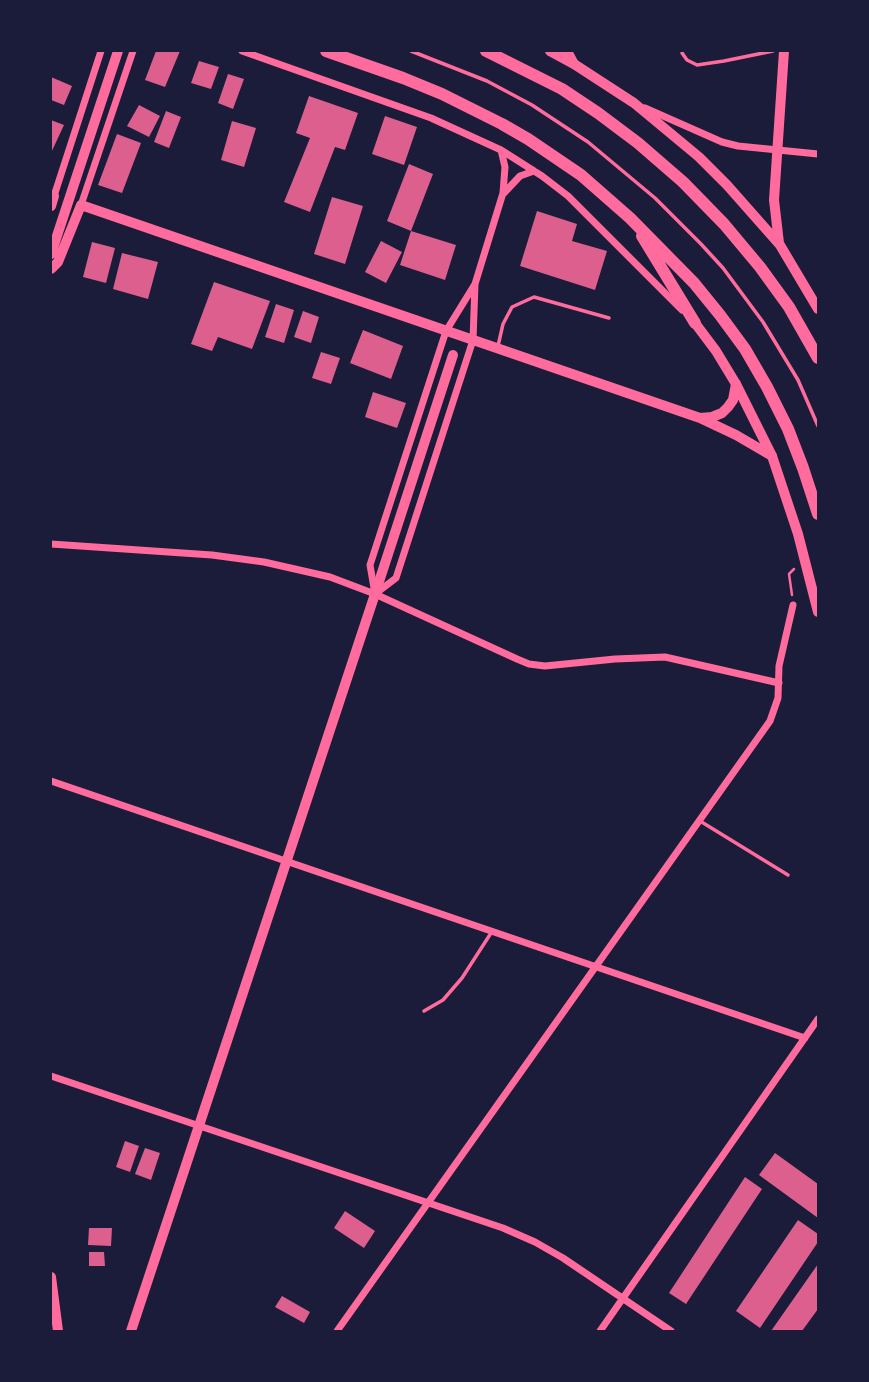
<!DOCTYPE html>
<style>
body{margin:0}
#map{position:relative;width:869px;height:1382px;overflow:hidden;background:#1b1b3a;font-family:Manrope,sans-serif}
canvas{display:block}
.frame{position:absolute;inset:0;border:52px solid #1b1b3a;pointer-events:none}
</style>
<div id="map">
<canvas width="869" height="1382"></canvas>
<div class="frame"></div>
</div>
<script>
const context = document.querySelector('canvas').getContext('2d');
context.lineJoin = 'round';
function fill(path, color) {
  context.fillStyle = color;
  context.fill(path, 'evenodd');
}
function toPath(rows) {
  const path = new Path2D();
  for (const r of rows) {
    path.moveTo(r[0], r[1]);
    for (let i = 2; i < r.length; i += 2) path.lineTo(r[i], r[i + 1]);
  }
  return path;
}
function trace(path, color, width, dash) {
  context.strokeStyle = color;
  context.lineWidth = width;
  context.lineCap = dash ? 'butt' : 'round';
  context.setLineDash(dash || []);
  context.stroke(path);
}
const building = toPath([
 [156,51,180,51,165,87,145,80],
 [199,61,219,67,211,89,191,83],
 [228,74,244,79,233,109,218,103],
 [51,77,72,86,64,105,51,100],
 [309,96,358,113,345,150,335,147,310,212,284,202,310,138,296,133],
 [139,105,160,116,149,137,127,126],
 [166,111,181,117,169,148,154,142],
 [385,116,417,127,404,165,372,154],
 [51,120,64,125,51,153],
 [232,121,256,128,244,167,221,160],
 [117,134,141,143,122,193,98,185],
 [409,164,433,174,411,231,387,221],
 [332,197,363,206,345,264,314,254],
 [537,211,577,224,572,241,607,251,595,290,520,266],
 [411,231,456,245,445,280,400,265],
 [381,241,402,252,386,283,365,272],
 [92,242,115,248,106,283,83,277],
 [122,253,158,262,148,299,113,289],
 [214,282,270,301,252,349,218,337,212,351,191,344],
 [276,304,294,310,284,343,265,337],
 [303,311,319,317,311,343,294,337],
 [363,330,403,346,391,379,350,363],
 [321,352,340,358,331,384,312,378],
 [373,392,406,403,397,428,365,417],
 [125,1141,139,1146,130,1172,116,1167],
 [145,1148,160,1153,151,1180,135,1174],
 [775,1153,818,1184,818,1218,759,1175],
 [745,1177,762,1189,686,1304,669,1293],
 [345,1211,375,1231,364,1248,334,1228],
 [798,1220,818,1234,818,1242,760,1328,736,1311],
 [89,1228,112,1228,111,1246,88,1245],
 [89,1252,104,1252,105,1266,89,1266],
 [818,1264,818,1309,802,1331,771,1331],
 [282,1296,310,1312,304,1323,275,1307]
]);
const path = toPath([
 [792,595,789,574,794,569]
]);
const service = toPath([
 [411,51,487,81,532,105,588,142,655,198,701,244,723,268,763,322,798,380,818,426],
 [683,51,682,53,687,60,697,65,724,61,773,51],
 [498,346,503,324,512,307,534,297,609,318],
 [700,821,788,875],
 [424,1011,443,1000,462,978,491,933]
]);
const minor = toPath([
 [242,51,431,118,501,150,542,176,568,196,682,310],
 [645,108,722,142,738,146,818,154],
 [504,193,520,176,534,171],
 [54,196,101,51],
 [81,205,133,51],
 [475,284,473,340,396,578,375,594,370,565,446,331,475,284,503,193,505,167,501,150],
 [51,544,212,555,264,562,330,577,375,594,517,659,529,664,545,666,615,659,665,657,779,683],
 [51,781,805,1038],
 [51,1076,503,1228,535,1242,563,1258,671,1331],
 [337,1331,770,721,778,698,779,666,793,605],
 [600,1331,818,1019]
]);
const tertiary = toPath([
 [567,51,574,64],
 [51,195,54,196,51,206],
 [51,254,118,51],
 [51,269,58,262,81,205,700,418,736,435,772,456],
 [700,418,712,417,722,413,728,407,733,400,736,384],
 [51,1277,58,1331],
 [131,1331,375,594,453,355]
]);
const secondary = toPath([
 [550,51,574,64,634,103,699,157,727,185,780,245,818,309],
 [779,243,774,200,784,51],
 [695,323,716,351,736,384,772,456,798,534,818,612]
]);
const trunk = toPath([
 [326,51,403,78,442,94,502,124,528,139,581,175,630,218,694,283,720,315,745,349,767,387,788,429,803,468,818,514],
 [486,51,562,89,598,113,638,143,683,182,724,224,760,267,789,307,818,358],
 [642,236,695,323]
]);
fill(building, '#dd5f8e');
trace(path, '#ff6b9d', 2.5);
trace(service, '#ff6b9d', 3.5);
trace(minor, '#ff6b9d', 7);
trace(tertiary, '#ff6b9d', 10);
trace(secondary, '#ff6b9d', 10);
trace(trunk, '#ff6b9d', 12);
</script>
